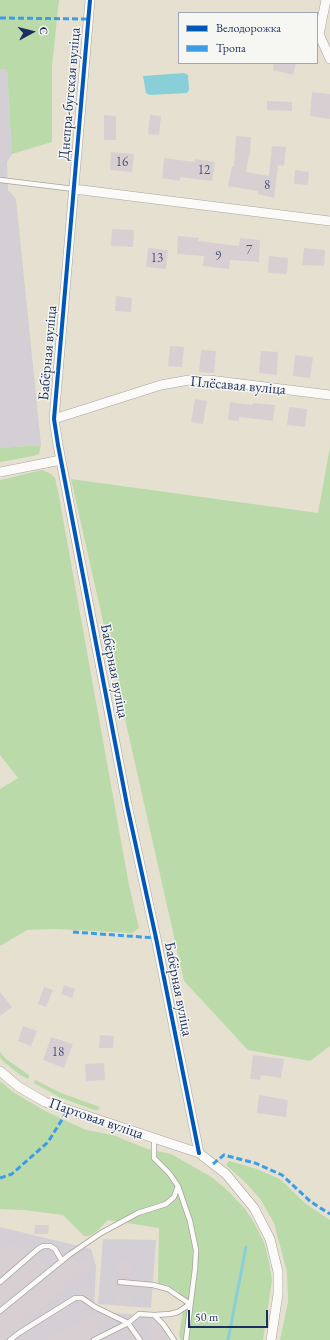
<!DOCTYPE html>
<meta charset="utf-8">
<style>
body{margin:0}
#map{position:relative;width:330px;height:1340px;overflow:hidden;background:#e6e0d0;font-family:"EB Garamond",serif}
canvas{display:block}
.legend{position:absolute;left:178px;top:12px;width:140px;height:52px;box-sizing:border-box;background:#f6f6f2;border:1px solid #9ea6b7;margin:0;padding:5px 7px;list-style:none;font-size:12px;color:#1b2f5e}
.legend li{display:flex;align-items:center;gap:8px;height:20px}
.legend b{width:20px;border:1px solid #9ea6b7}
.north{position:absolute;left:12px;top:12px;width:40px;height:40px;-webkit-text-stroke:3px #f6f6f2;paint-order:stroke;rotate:83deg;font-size:11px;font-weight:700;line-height:16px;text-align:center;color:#1b2f5e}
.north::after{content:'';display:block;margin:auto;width:14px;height:18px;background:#1b2f5e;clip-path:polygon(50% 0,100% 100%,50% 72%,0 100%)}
.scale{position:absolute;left:188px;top:1310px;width:80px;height:18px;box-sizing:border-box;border:2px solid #1b2f5e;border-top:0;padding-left:5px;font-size:12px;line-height:14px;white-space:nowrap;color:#1b2f5e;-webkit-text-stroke:3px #f6f6f2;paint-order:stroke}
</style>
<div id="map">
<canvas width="330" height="1340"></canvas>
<ul class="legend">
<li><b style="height:5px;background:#0057b8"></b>Велодорожка</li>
<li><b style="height:5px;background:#3b9de6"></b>Тропа</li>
</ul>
<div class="north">С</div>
<div class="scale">50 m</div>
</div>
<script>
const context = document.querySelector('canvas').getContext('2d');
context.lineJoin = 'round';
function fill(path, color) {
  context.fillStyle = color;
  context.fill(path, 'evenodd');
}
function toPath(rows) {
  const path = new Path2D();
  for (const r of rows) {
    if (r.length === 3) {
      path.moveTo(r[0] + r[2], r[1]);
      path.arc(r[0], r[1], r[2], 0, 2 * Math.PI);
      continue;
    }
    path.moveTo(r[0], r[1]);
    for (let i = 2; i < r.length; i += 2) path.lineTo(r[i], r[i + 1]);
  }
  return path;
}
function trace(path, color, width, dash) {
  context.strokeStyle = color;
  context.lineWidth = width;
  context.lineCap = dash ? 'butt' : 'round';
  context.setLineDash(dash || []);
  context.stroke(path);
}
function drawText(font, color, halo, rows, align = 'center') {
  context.font = font + ' "EB Garamond",serif';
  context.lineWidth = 3;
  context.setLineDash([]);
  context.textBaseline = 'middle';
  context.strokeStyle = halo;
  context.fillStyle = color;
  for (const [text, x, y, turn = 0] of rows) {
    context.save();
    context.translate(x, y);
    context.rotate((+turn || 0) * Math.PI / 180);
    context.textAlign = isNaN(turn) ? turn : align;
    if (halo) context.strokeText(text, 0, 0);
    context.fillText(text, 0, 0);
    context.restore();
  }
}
const industrial = toPath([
 [0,69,7,70,12,154,7,162,8,190,16,199,41,445,0,448],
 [0,1227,91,1249,96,1266,94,1311,158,1317,169,1340,0,1340],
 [103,1239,156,1240,151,1308,98,1304]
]);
const green = toPath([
 [0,0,59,0,52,66,52,142,12,154,7,70,0,69],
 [41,445,39,454,33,456,0,462,0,448],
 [330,447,330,1046,310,1061,248,1050,184,981,71,479,318,513],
 [42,470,51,474,55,478,58,491,129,885,139,928,132,933,55,929,27,930,0,946,0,789,18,778,0,755,0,480],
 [0,1052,6,1059,29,1075,29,1078,28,1079,20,1075,3,1061,0,1058],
 [35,1080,61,1093,100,1107,98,1110,94,1110,59,1097,34,1083],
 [0,1081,13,1092,47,1112,86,1130,113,1135,147,1149,171,1154,213,1178,228,1191,245,1209,253,1221,264,1242,269,1262,272,1280,263,1340,181,1340,179,1336,184,1303,178,1291,167,1285,158,1283,159,1228,108,1220,96,1232,89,1236,84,1236,63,1215,24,1210,0,1209],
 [229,1161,257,1169,280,1179,306,1204,330,1220,330,1340,280,1340,288,1302,287,1272,274,1223,261,1200,247,1184,226,1165]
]);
const water = toPath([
 [184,73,188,75,189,90,187,93,150,95,146,93,143,76]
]);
const stream = toPath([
 [228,1340,246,1247]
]);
const building = toPath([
 [274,63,296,63,293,75,273,70],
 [312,92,330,94,330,119,310,116],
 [267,101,292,102,292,111,267,110],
 [104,115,116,116,116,140,104,140],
 [150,115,161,116,159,135,148,134],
 [236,136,251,137,250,155,249,155,246,172,269,176,272,146,286,147,284,166,278,165,274,198,258,194,258,191,228,186,232,166,234,166],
 [111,152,134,154,132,172,110,170],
 [164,158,194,162,195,159,215,162,212,181,180,177,180,181,162,178],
 [295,170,309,172,308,185,294,184],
 [112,229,134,230,133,247,111,246],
 [178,236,199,238,198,241,239,246,240,238,260,240,259,262,230,260,229,269,203,266,204,256,177,254],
 [148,248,168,250,166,269,146,267],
 [304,248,325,250,324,266,302,265],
 [269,256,288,258,287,274,268,273],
 [116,296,132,298,131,312,115,311],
 [170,346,184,347,182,367,168,366],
 [201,350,216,351,214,373,199,372],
 [261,351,278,352,277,375,259,373],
 [295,355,313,357,310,378,293,376],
 [195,399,207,401,203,424,191,422],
 [230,402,252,405,253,403,275,405,273,421,239,417,239,421,228,420],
 [289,407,307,409,305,427,287,425],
 [64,985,75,989,72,998,61,994],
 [44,987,53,990,46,1007,38,1004],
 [0,992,12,1007,0,1016],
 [23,1026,37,1031,31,1046,18,1041],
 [100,1035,114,1036,113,1048,99,1048],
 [51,1037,73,1044,64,1068,43,1060],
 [253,1055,284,1059,281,1078,261,1075,260,1080,250,1079],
 [104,1063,105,1080,86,1081,85,1064],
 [259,1095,288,1100,286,1117,257,1113],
 [35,1225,49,1225,48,1234,34,1234],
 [20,1245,26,1254,0,1277,0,1250,4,1246],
 [73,1257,78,1264,86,1257,93,1265,4,1340,0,1340,0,1315],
 [39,1259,46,1268,0,1306,0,1286,31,1260,34,1264],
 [124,1268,9],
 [117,1297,132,1298,132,1307,117,1305],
 [94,1315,102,1332,92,1337,90,1340,44,1340],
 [154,1320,160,1326,166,1340,153,1340,145,1324]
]);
const lane = toPath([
 [0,180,74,189],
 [154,1139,154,1158,169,1173,178,1186,190,1221,196,1250,195,1269,186,1340],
 [0,1282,38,1249,43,1246,50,1246,55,1249,62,1261],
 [120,1282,153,1285,168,1289,190,1304,178,1312,170,1314,154,1315],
 [0,1311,69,1255,101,1233,138,1213,166,1204,174,1197,178,1186],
 [10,1340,19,1333,75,1298,82,1298,95,1307,128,1323,139,1314,154,1315,163,1324,174,1340],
 [94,1340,128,1323,140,1340]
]);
const street = toPath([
 [90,0,54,419,58,445,127,805,156,938,199,1153],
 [326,0,319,34,330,59],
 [74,189,330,221],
 [54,419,161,385,189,380,209,380,330,395],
 [0,472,61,460],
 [0,1071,19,1087,45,1102,199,1153,226,1174,254,1208,270,1239,278,1272,278,1294,271,1340]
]);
const quiet = toPath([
 [0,18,89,19],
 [73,932,156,938],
 [213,1164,224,1155,255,1163,282,1175,311,1202,330,1214],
 [0,1178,12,1174,48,1142,68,1110]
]);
const cycleway = toPath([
 [90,0,54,419,58,445,127,805,156,938,199,1153]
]);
const numberNames = [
 ["16",122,162],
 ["12",204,170],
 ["8",267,185],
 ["7",249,250],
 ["9",218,256],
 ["13",157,258],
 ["18",58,1052]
];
const streetNames = [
 ["Днепра-бугская вуліца",70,94,-85],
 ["Бабёрная вуліца",48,353,-85],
 ["Плёсавая вуліца",238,386,5],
 ["Бабёрная вуліца",114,671,79],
 ["Бабёрная вуліца",178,989,79],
 ["Партовая вуліца",96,1119,19]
];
fill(industrial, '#d4ced5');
fill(green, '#badaaa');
fill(water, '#88cfd7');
trace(stream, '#88cfd7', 3);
fill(building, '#d8cfd3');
trace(lane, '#a5a4a0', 6);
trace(street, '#a5a4a0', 10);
trace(lane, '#fbfaf8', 4.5);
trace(street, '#fbfaf8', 9);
trace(quiet, '#3b9de6', 3, [6, 3]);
trace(cycleway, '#0057b8', 4);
drawText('13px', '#4a577b', null, numberNames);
drawText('15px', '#1b2f5e', '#f6f6f2', streetNames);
</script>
